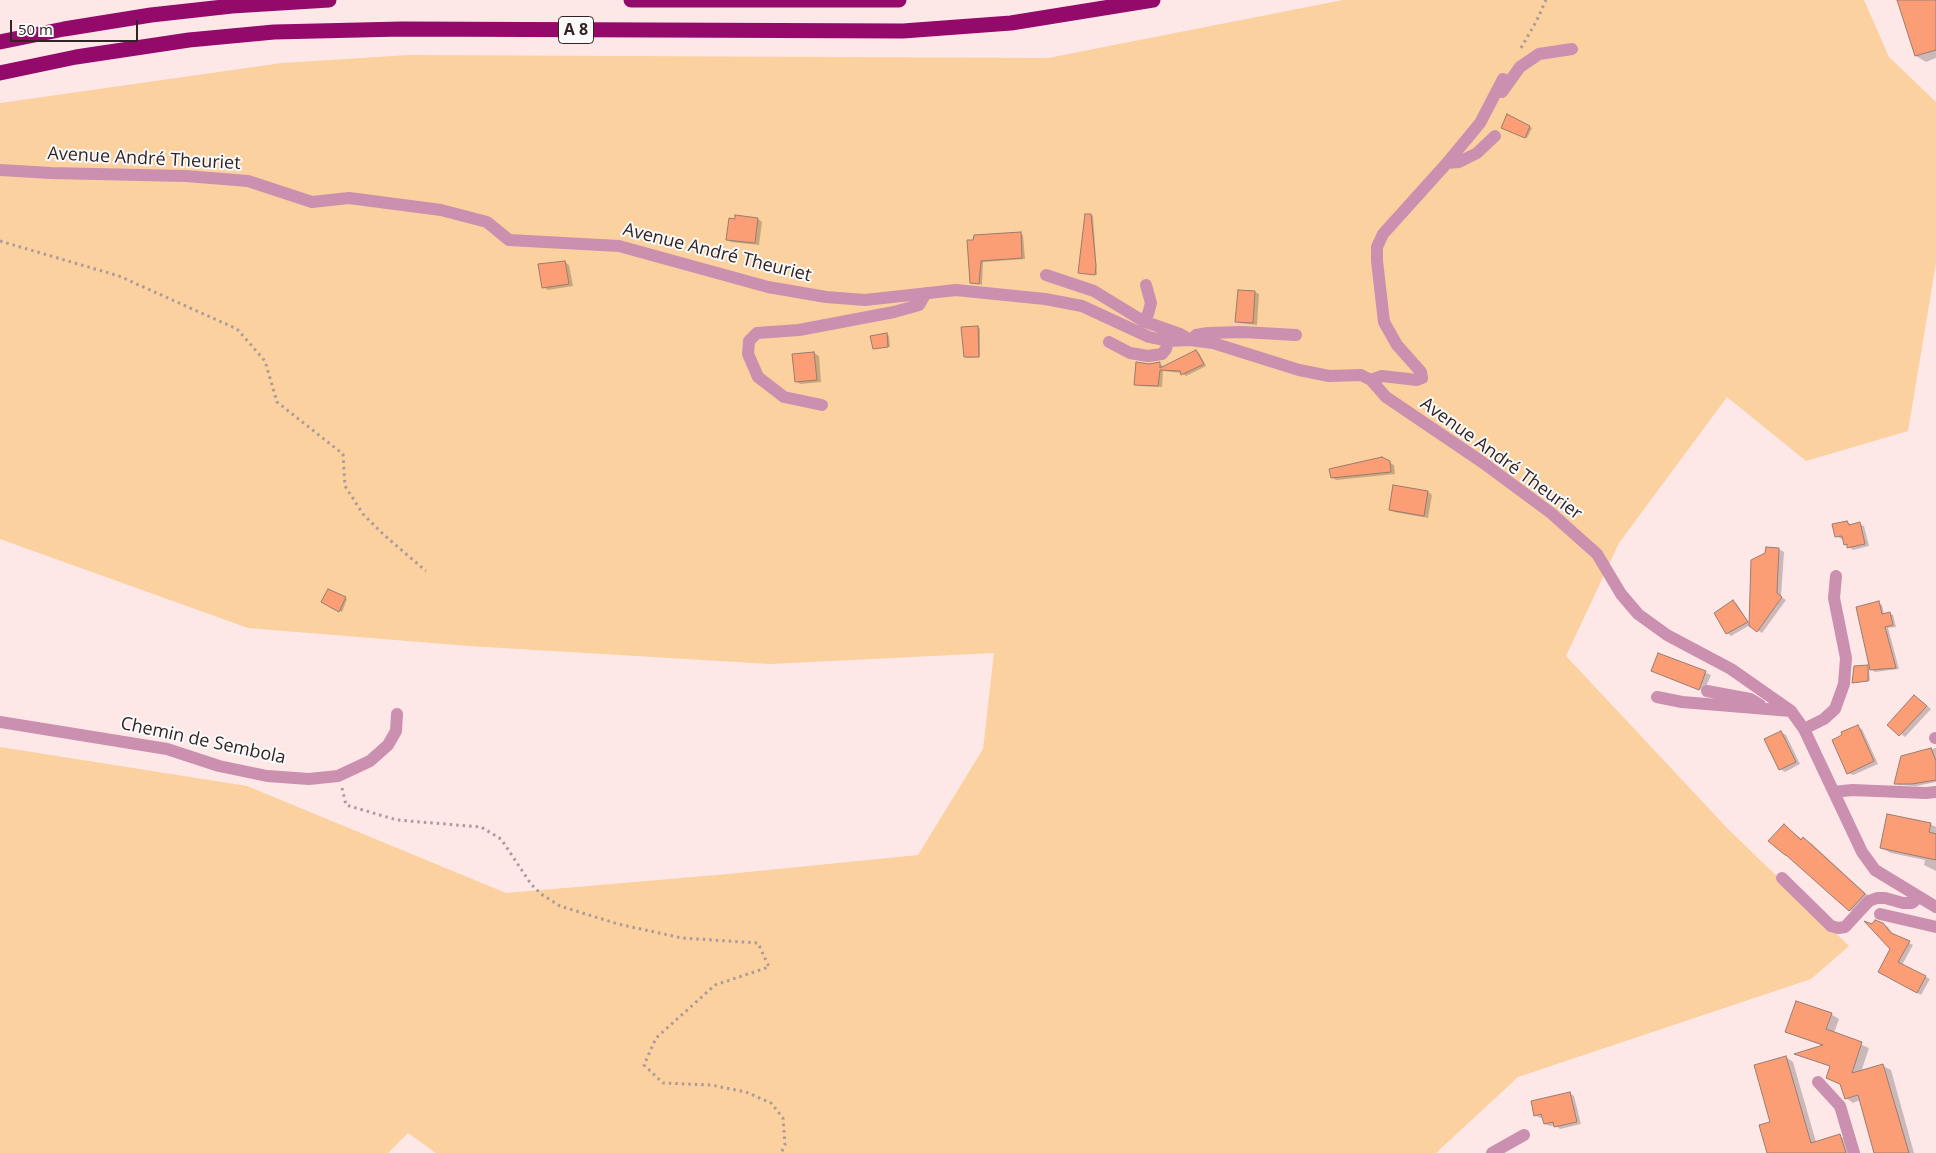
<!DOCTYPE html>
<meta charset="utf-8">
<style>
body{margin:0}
#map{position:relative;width:1936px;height:1153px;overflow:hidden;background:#fee7e7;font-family:"Open Sans",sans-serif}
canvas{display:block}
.scale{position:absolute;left:10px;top:20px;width:128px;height:22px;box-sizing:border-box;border:2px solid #322425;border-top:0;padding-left:6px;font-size:15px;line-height:18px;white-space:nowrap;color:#322425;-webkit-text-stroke:4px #fafafa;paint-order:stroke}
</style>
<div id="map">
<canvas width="1936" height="1153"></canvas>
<div class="scale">50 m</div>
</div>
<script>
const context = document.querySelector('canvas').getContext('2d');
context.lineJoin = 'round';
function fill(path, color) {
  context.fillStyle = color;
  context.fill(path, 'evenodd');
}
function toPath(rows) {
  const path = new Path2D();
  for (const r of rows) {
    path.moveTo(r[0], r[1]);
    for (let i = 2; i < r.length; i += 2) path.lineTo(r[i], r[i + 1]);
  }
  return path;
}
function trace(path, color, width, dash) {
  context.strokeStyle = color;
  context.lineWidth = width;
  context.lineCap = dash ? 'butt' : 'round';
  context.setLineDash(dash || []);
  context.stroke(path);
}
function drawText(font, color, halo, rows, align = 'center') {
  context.font = font + ' "Open Sans",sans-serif';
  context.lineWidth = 4;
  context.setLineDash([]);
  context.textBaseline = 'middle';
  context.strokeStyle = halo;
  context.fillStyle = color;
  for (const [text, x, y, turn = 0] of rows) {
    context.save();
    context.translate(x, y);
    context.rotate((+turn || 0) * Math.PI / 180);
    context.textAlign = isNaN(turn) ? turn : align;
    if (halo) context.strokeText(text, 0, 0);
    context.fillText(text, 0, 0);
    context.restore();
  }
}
const green = toPath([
 [1343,0,1864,0,1889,57,1936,102,1936,263,1908,431,1806,461,1727,397,1619,543,1566,656,1728,829,1849,946,1811,979,1518,1077,1436,1153,436,1153,408,1133,388,1153,0,1153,0,747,247,786,506,893,728,874,918,855,983,749,994,653,770,664,469,646,248,628,0,539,0,103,282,63,409,55,1048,58]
]);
const shadow = toPath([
 [1898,0,1936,0,1936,58,1926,62,1916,56],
 [1508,116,1532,128,1527,138,1503,127],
 [1091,215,1093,216,1097,275,1082,273],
 [736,217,758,219,762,222,759,245,731,242,727,239],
 [1021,234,1023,235,1025,259,983,262,982,285,971,282,969,241],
 [565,262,569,265,573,286,548,290,543,287],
 [1255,292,1259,294,1257,325,1240,323,1236,321],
 [978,327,980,329,980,357,967,358,965,356],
 [887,334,889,336,890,347,874,348],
 [1196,351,1199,353,1206,366,1186,376,1182,373,1163,371,1162,387,1139,386,1136,384,1149,365,1160,364,1163,366,1163,368],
 [814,353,819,356,821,382,800,384,796,381],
 [1382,459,1394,465,1395,474,1336,480,1332,477],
 [1428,492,1432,495,1428,518,1394,512,1390,509],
 [1847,522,1852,525,1859,524,1864,526,1869,546,1853,550,1845,544,1844,538,1841,539,1837,536],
 [1767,549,1779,549,1784,552,1781,597,1786,600,1762,633,1750,625,1731,636,1727,633,1733,601,1737,604,1750,624],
 [328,590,347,599,342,612,323,602],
 [1878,603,1882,605,1884,614,1889,613,1893,615,1896,627,1888,628,1899,669,1875,672,1869,668,1870,681,1855,683,1854,682,1867,666,1871,669],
 [1659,654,1711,675,1704,691,1658,673],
 [1915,696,1931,709,1905,737,1889,725],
 [1858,727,1862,729,1878,764,1853,775,1848,773],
 [1781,732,1786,735,1800,764,1785,772,1780,769],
 [1936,748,1936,782,1916,786,1898,785,1895,783,1902,757],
 [1930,824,1936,827,1936,871,1924,865,1925,860,1891,853,1881,848],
 [1784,825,1803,840,1811,843,1872,899,1857,914,1849,910],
 [1883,924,1888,927,1894,936,1913,945,1902,965,1930,979,1921,995,1879,971,1891,949,1872,926],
 [1831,1014,1839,1019,1834,1033,1869,1048,1861,1072,1883,1066,1891,1070,1914,1153,1875,1153,1860,1100,1853,1103,1846,1098,1842,1085,1827,1078,1831,1067,1797,1054,1824,1046,1786,1032],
 [1786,1057,1793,1062,1816,1142,1840,1136,1847,1140,1851,1153,1771,1153,1772,1123],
 [1570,1093,1574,1096,1581,1124,1560,1129,1555,1125,1550,1126,1545,1124,1543,1117,1540,1118,1535,1115]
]);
const building = toPath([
 [1897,0,1936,0,1936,50,1915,56,1897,0],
 [1507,114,1530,126,1525,138,1501,128,1507,114],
 [1085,214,1091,214,1096,266,1095,275,1078,273,1085,214],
 [735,215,758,218,755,243,726,240,729,218,735,219,735,215],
 [1021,232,1022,258,981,261,979,284,970,283,967,240,973,240,974,235,1021,232],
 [565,261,569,284,542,288,538,264,565,261],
 [1238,290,1255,291,1253,323,1235,322,1238,290],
 [978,326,979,357,964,357,961,327,978,326],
 [887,333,888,347,873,349,870,336,887,333],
 [1196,350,1204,364,1181,375,1180,371,1160,370,1158,386,1134,385,1136,362,1149,364,1160,362,1160,368,1196,350],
 [814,352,817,380,795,382,792,354,814,352],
 [1382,457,1390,461,1391,472,1331,478,1329,469,1382,457],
 [1393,485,1428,491,1424,516,1389,510,1393,485],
 [1847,521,1849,525,1860,522,1865,544,1847,548,1847,544,1844,545,1842,536,1835,537,1832,524,1847,521],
 [1766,547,1779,548,1777,593,1782,597,1757,632,1749,626,1751,560,1765,553,1766,547],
 [328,589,346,597,339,612,321,602,328,589],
 [1733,600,1748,622,1726,634,1714,613,1733,600],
 [1879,601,1882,614,1890,612,1893,625,1885,627,1896,668,1870,670,1856,607,1879,601],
 [1658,653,1706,671,1699,690,1651,671,1658,653],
 [1868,665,1868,681,1852,683,1854,666,1868,665],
 [1914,695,1927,706,1899,736,1887,725,1914,695],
 [1858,725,1874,761,1847,774,1832,740,1842,735,1841,732,1858,725],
 [1781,731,1796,762,1779,770,1764,739,1781,731],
 [1931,748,1936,761,1936,780,1912,784,1894,784,1901,756,1931,748],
 [1887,814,1931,823,1929,832,1936,834,1936,860,1880,848,1887,814],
 [1784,824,1801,840,1803,837,1865,894,1849,911,1786,855,1785,855,1768,841,1784,824],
 [1875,920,1883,923,1891,933,1910,941,1898,962,1926,976,1917,993,1878,972,1890,949,1864,921,1872,924,1875,920],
 [1796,1001,1832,1013,1826,1029,1862,1042,1852,1073,1883,1064,1909,1153,1874,1153,1858,1095,1845,1099,1840,1084,1826,1078,1830,1066,1794,1054,1823,1045,1785,1032,1796,1001],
 [1786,1056,1811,1143,1840,1134,1846,1153,1767,1153,1759,1125,1770,1122,1754,1065,1786,1056],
 [1570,1092,1577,1122,1554,1127,1553,1122,1544,1124,1541,1114,1534,1116,1531,1101,1570,1092]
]);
const path = toPath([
 [1521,48,1536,22,1546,0],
 [0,241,119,276,237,329,265,361,277,402,343,454,345,486,363,514,384,535,426,571],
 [342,788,346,805,397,820,481,827,501,839,531,884,541,894,560,906,618,924,682,938,758,943,769,967,715,985,656,1038,644,1065,663,1083,711,1085,746,1092,771,1103,783,1118,785,1145,781,1153]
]);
const minor = toPath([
 [1502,92,1520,67,1539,54,1572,49],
 [1447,163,1459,162,1477,153,1495,136],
 [0,170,51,173,186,176,248,181,312,202,349,198,441,210,487,222,509,240,619,246,768,287,826,297,865,300,956,290,1045,299,1082,306,1149,337,1168,341,1190,340,1213,343,1299,370,1329,376,1361,375,1371,380,1386,397,1482,462,1551,513,1597,554,1621,594,1638,614,1667,635,1731,669,1791,711,1804,729,1862,852,1875,870,1936,907],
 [1046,275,1094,291,1143,321,1180,334,1190,340,1196,335,1208,333,1243,332,1296,335],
 [1143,321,1148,314,1151,303,1146,285],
 [1109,342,1130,353,1148,356,1162,354,1166,349,1168,341],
 [1371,380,1382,376,1417,380,1422,378,1421,372,1397,345,1384,322,1377,261,1377,247,1383,234,1447,163,1480,123,1503,79],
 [822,405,784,397,758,377,748,354,749,341,757,333,799,330,894,312,919,305,926,293],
 [1707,691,1750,699,1760,705],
 [1657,697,1682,702,1791,711],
 [0,722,167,749,219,766,267,776,309,779,338,776,370,761,388,745,396,731,397,714],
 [1804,729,1824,719,1835,709,1844,684,1846,658,1834,598,1836,576],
 [1935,738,1936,738],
 [1834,792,1852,790,1926,793,1936,792],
 [1782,878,1831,926,1838,928,1845,927,1869,901,1877,898,1885,898,1903,903,1912,903,1919,897],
 [1880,914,1936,927],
 [1818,1082,1840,1106,1854,1153],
 [1492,1153,1524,1135]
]);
const highway = toPath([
 [631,0,899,0],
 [0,42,64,29,151,15,232,6,329,0],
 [0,73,76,57,189,40,274,32,402,29,903,31,1011,23,1153,0]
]);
const shields = [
 [576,30,35]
];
const shieldNames = [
 ["A 8",576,30]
];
const streetNames = [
 ["Avenue André Theuriet",144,159,3],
 ["Avenue André Theuriet",717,253,14],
 ["Avenue André Theurier",1501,459,36],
 ["Chemin de Sembola",203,741,12]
];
fill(green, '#fad19f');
fill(shadow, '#0003');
fill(building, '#fb9e76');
trace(building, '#9b7c70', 1);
trace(path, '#ae9a9b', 3, [2.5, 4]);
trace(minor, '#cb90b0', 12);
trace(highway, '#940a6a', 15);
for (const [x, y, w] of shields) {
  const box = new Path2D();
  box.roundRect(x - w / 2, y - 13.5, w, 27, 4);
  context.fillStyle = '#fafafa';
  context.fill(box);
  trace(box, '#322425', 1);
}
drawText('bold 16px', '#322425', null, shieldNames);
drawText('18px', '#322425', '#fafafa', streetNames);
</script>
